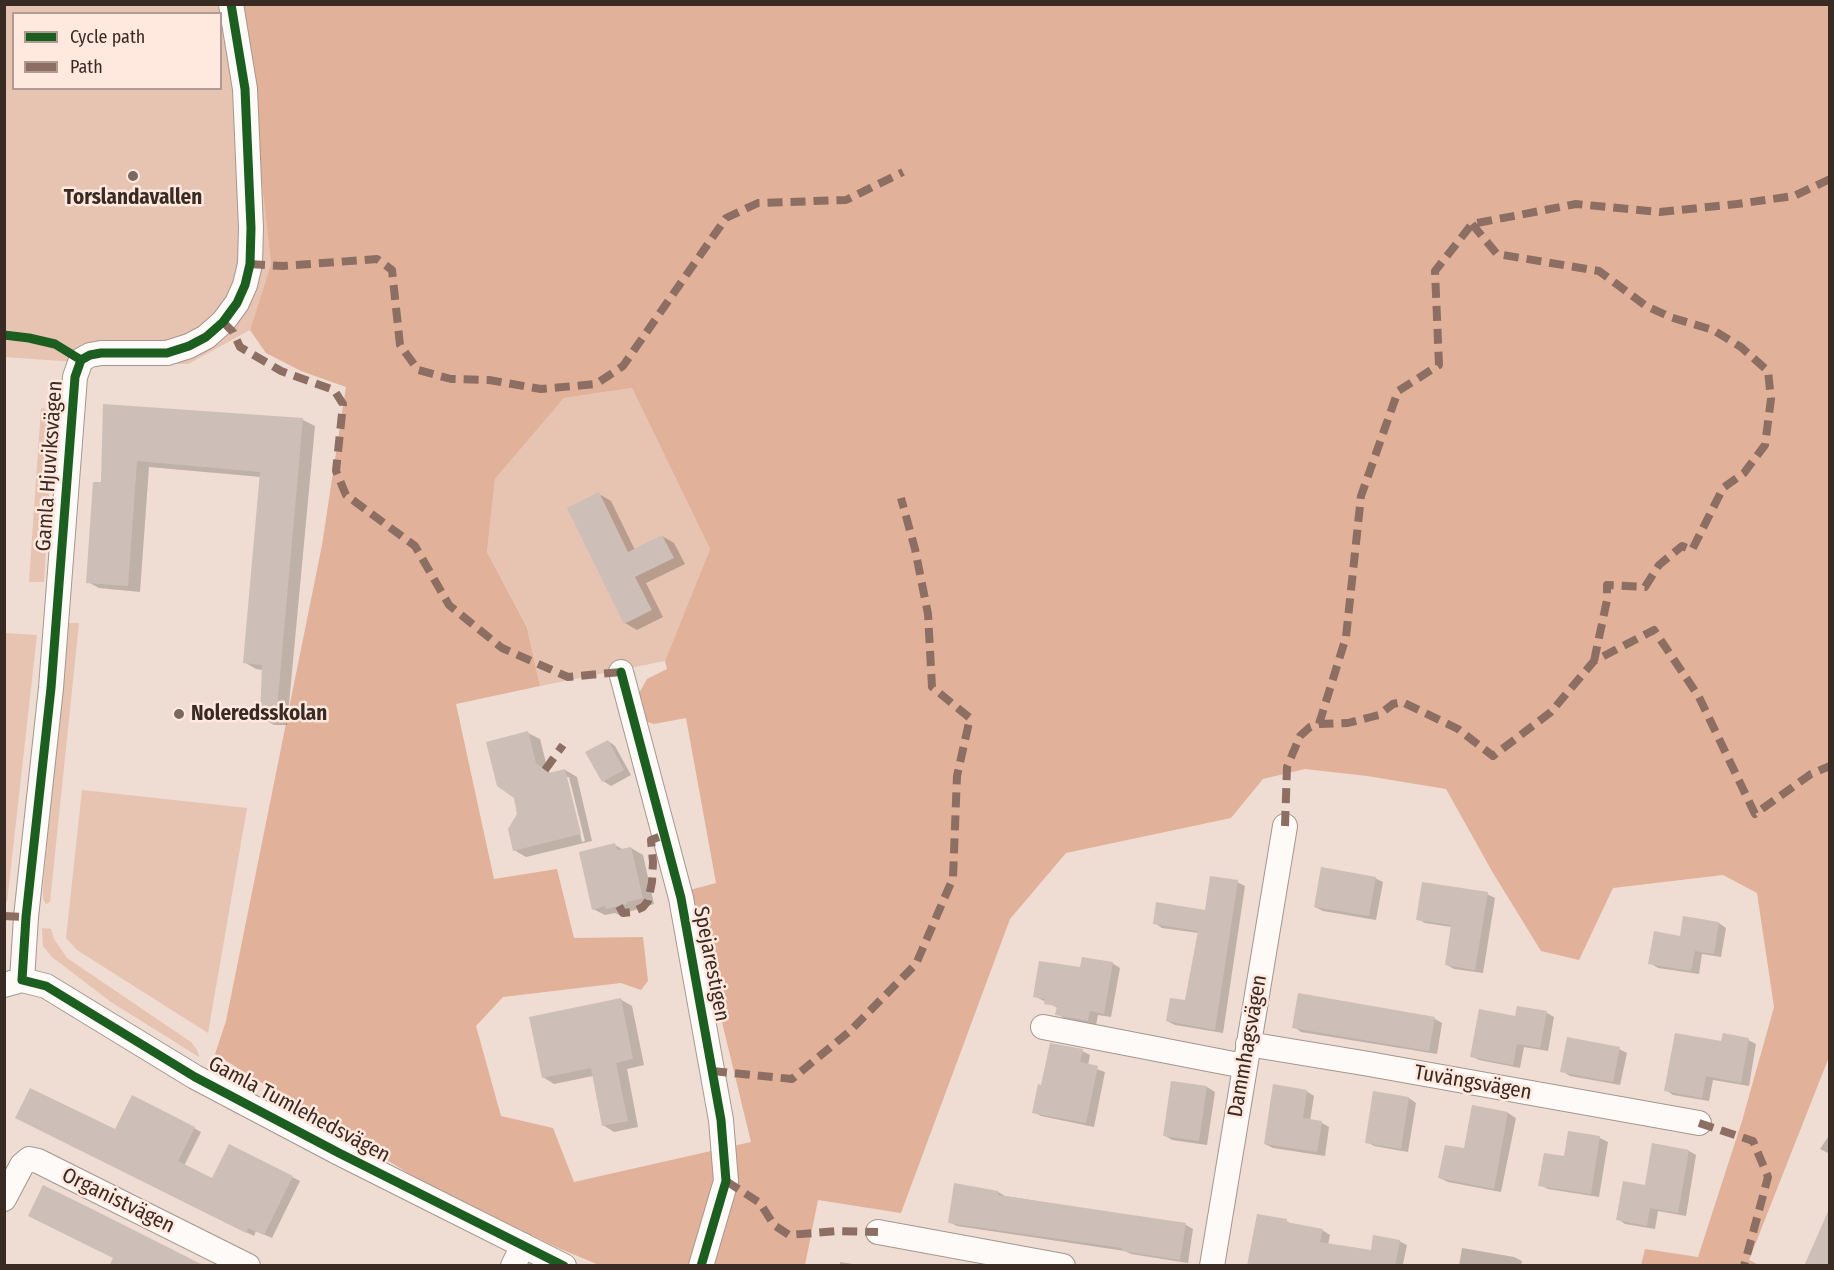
<!DOCTYPE html>
<meta charset="utf-8">
<style>
body{margin:0}
#map{position:relative;width:1834px;height:1270px;overflow:hidden;background:#efdcd3;font-family:"Fira Sans Condensed",sans-serif}
canvas{display:block}
.frame{position:absolute;inset:0;border:6px solid #392b24;pointer-events:none}
.legend{position:absolute;left:12px;top:12px;width:210px;height:78px;box-sizing:border-box;background:#ffe8de;border:2px solid #b09c94;margin:0;padding:8px 10px;list-style:none;font-size:18px;color:#392b24}
.legend li{display:flex;align-items:center;gap:12px;height:30px}
.legend b{width:30px;border:2px solid #b09c94}
</style>
<div id="map">
<canvas width="1834" height="1270"></canvas>
<div class="frame"></div>
<ul class="legend">
<li><b style="height:8px;background:#1b5e20"></b>Cycle path</li>
<li><b style="height:8px;background:#8d6e63"></b>Path</li>
</ul>
</div>
<script>
const context = document.querySelector('canvas').getContext('2d');
context.lineJoin = 'round';
function fill(path, color) {
  context.fillStyle = color;
  context.fill(path, 'evenodd');
}
function toPath(rows) {
  const path = new Path2D();
  for (const r of rows) {
    path.moveTo(r[0], r[1]);
    for (let i = 2; i < r.length; i += 2) path.lineTo(r[i], r[i + 1]);
  }
  return path;
}
function trace(path, color, width, dash) {
  context.strokeStyle = color;
  context.lineWidth = width;
  context.lineCap = dash ? 'butt' : 'round';
  context.setLineDash(dash || []);
  context.stroke(path);
}
function drawText(font, color, halo, rows, align = 'center') {
  context.font = font + ' "Fira Sans Condensed",sans-serif';
  context.lineWidth = 5;
  context.setLineDash([]);
  context.textBaseline = 'middle';
  context.strokeStyle = halo;
  context.fillStyle = color;
  for (const [text, x, y, turn = 0] of rows) {
    context.save();
    context.translate(x, y);
    context.rotate((+turn || 0) * Math.PI / 180);
    context.textAlign = isNaN(turn) ? turn : align;
    if (halo) context.strokeText(text, 0, 0);
    context.fillText(text, 0, 0);
    context.restore();
  }
}
const green = toPath([
 [4,5,242,5,271,264,250,330,188,364,103,364,5,357],
 [14,14,220,14,220,88,14,88],
 [632,388,710,549,665,661,540,686,527,626,487,552,495,479,564,398],
 [41,408,54,411,44,582,29,582],
 [67,623,79,623,51,892,50,902,46,904,43,899,43,887],
 [5,633,37,635,7,902,5,903],
 [82,790,247,808,208,1033,77,950,66,938],
 [42,928,51,929,54,939,67,958,191,1042,197,1050,199,1057,111,1002,52,957,43,946]
]);
const forest = toPath([
 [242,5,1829,5,1829,1057,1749,1260,1759,1265,1641,1265,1645,1249,1698,1257,1742,1121,1774,1007,1757,893,1723,875,1613,888,1579,960,1541,951,1493,873,1446,789,1367,776,1305,769,1263,779,1231,818,1066,853,1010,919,901,1213,818,1200,805,1265,599,1265,556,1247,429,1186,215,1054,226,1021,322,545,346,387,301,371,266,353,250,330,271,264],
 [632,388,710,549,665,661,667,669,647,679,638,695,645,721,654,724,686,718,716,883,690,890,751,1142,574,1182,553,1128,501,1116,476,1026,503,997,621,983,641,990,648,981,643,937,574,938,557,869,494,879,456,704,540,686,527,627,487,552,495,479,564,398]
]);
const shadow = toPath([
 [105,405,303,420,315,426,287,725,274,725,262,718,263,670,256,669,244,662,261,477,149,467,140,592,99,588,88,582,102,483],
 [599,494,611,501,635,550,662,536,674,543,685,564,646,583,663,617,637,630,625,623],
 [528,733,540,739,548,771,551,774,565,770,577,777,592,841,526,857,514,850,519,814,516,797],
 [566,777,569,777,585,841,582,842],
 [608,741,615,746,631,775,611,786,603,781],
 [615,845,624,850,631,848,643,855,654,904,619,915,615,913,605,915,593,909],
 [1375,878,1383,882,1376,920,1323,911,1315,907],
 [1237,882,1245,886,1223,1033,1175,1025,1167,1021,1186,1002,1199,933,1162,928,1155,923,1206,911],
 [1487,894,1495,898,1483,973,1454,969,1447,965,1452,927,1425,923,1418,919],
 [1719,923,1726,928,1721,957,1702,954,1699,974,1658,968,1650,963,1681,938],
 [1112,963,1120,968,1111,1017,1098,1015,1096,1025,1064,1018,1057,1014,1058,1008,1034,996],
 [1299,995,1435,1019,1442,1023,1437,1054,1301,1032,1294,1027],
 [620,999,632,1006,644,1065,627,1069,638,1127,614,1132,603,1125,593,1076,554,1084,543,1077],
 [1547,1013,1554,1017,1548,1051,1524,1047,1520,1068,1479,1060,1471,1056,1516,1017],
 [1748,1040,1756,1044,1749,1086,1713,1080,1709,1101,1673,1095,1666,1090,1722,1043],
 [1619,1049,1627,1053,1620,1085,1570,1076,1562,1071],
 [1082,1051,1090,1055,1088,1066,1105,1072,1094,1127,1041,1116,1034,1112,1042,1087],
 [1172,1082,1207,1087,1215,1092,1207,1145,1172,1140,1164,1135],
 [1306,1091,1314,1096,1310,1121,1322,1123,1329,1127,1325,1156,1273,1148,1265,1144],
 [1409,1098,1416,1103,1408,1152,1374,1146,1367,1142],
 [1473,1107,1508,1113,1516,1118,1501,1192,1448,1182,1440,1178,1465,1150],
 [24,1122,115,1131,194,1128,201,1132,184,1166,213,1180,292,1177,300,1181,272,1238,256,1231,254,1236],
 [1569,1133,1600,1138,1608,1142,1599,1197,1548,1189,1540,1185,1565,1157],
 [1830,1134,1830,1154,1820,1149],
 [1654,1145,1689,1151,1696,1155,1686,1216,1658,1211,1655,1229,1625,1224,1618,1219,1647,1187],
 [998,1192,1005,1196,1186,1225,1193,1229,1188,1263,1131,1254,1125,1251,957,1226,949,1222],
 [1286,1221,1294,1225,1322,1230,1330,1235,1328,1245,1372,1252,1399,1241,1407,1245,1403,1264,1413,1266,1249,1266],
 [1462,1248,1514,1257,1522,1261,1521,1266,1459,1266],
 [840,1262,865,1266,840,1266]
]);
const building = toPath([
 [103,404,303,418,276,720,260,719,262,665,243,663,260,472,137,461,128,586,86,583,93,482,101,482],
 [599,492,628,552,662,535,674,558,635,577,652,610,624,624,567,508],
 [528,731,536,763,549,773,565,769,581,834,513,851,508,829,517,814,514,798,497,786,486,742],
 [608,740,624,770,602,782,585,752],
 [615,843,617,850,631,847,643,898,627,902,627,904,606,909,605,906,592,910,579,852],
 [1321,867,1376,877,1369,916,1314,907],
 [1210,876,1238,880,1215,1030,1166,1021,1170,998,1185,1000,1198,931,1153,924,1156,902,1205,910],
 [1422,882,1488,892,1475,970,1445,965,1451,925,1416,920],
 [1683,916,1719,922,1714,954,1695,951,1691,971,1648,964,1654,931,1680,936],
 [1082,957,1113,962,1104,1014,1090,1011,1088,1021,1055,1015,1057,1006,1044,1004,1045,999,1033,997,1039,961,1080,967],
 [1298,993,1435,1017,1429,1051,1292,1028],
 [621,998,633,1059,616,1063,628,1121,602,1126,591,1068,542,1078,529,1017],
 [1517,1006,1547,1011,1540,1048,1517,1044,1513,1065,1470,1057,1479,1009,1515,1016],
 [1675,1033,1721,1041,1723,1033,1749,1038,1741,1083,1706,1076,1702,1098,1664,1091],
 [1567,1037,1620,1047,1613,1082,1560,1072],
 [1050,1043,1083,1049,1080,1062,1098,1066,1086,1123,1032,1113,1038,1084,1041,1085],
 [1171,1081,1207,1086,1199,1141,1163,1136],
 [1273,1084,1307,1090,1303,1118,1322,1121,1317,1152,1264,1144],
 [30,1088,115,1129,132,1095,195,1127,178,1161,212,1178,229,1144,293,1176,264,1235,248,1228,246,1233,15,1118],
 [1373,1091,1409,1097,1401,1149,1365,1143],
 [1472,1105,1508,1112,1494,1189,1438,1178,1445,1145,1464,1148],
 [1568,1131,1600,1136,1591,1194,1538,1186,1544,1153,1564,1156],
 [1652,1143,1689,1150,1678,1213,1650,1208,1647,1226,1616,1220,1623,1181,1645,1185],
 [954,1183,998,1191,998,1195,1186,1223,1180,1260,1122,1251,1122,1248,948,1223],
 [43,1185,92,1209,205,1266,109,1266,113,1258,28,1216],
 [1830,1207,1830,1266,1804,1266],
 [1257,1214,1287,1219,1286,1222,1323,1229,1320,1242,1371,1250,1373,1235,1400,1240,1395,1266,1247,1266]
]);
const minor = toPath([
 [621,672,681,898,721,1120,726,1181,701,1266],
 [22,980,26,917,51,688,75,377,81,360,90,355,101,353,167,353,189,346,206,337,223,322,237,303,245,285,250,264,251,228,245,89,231,4],
 [4,985,22,980,46,986,195,1077,339,1153,564,1266],
 [1043,1027,1244,1066],
 [1248,1044,1369,1064,1699,1123],
 [4,1199,22,1165,29,1159,38,1161,248,1266],
 [878,1232,1063,1266],
 [513,1266,523,1245],
 [1212,1266,1285,826]
]);
const quiet = toPath([
 [1472,224,1497,254,1599,271,1646,306,1670,317,1713,330,1741,347,1768,371,1771,399,1765,445,1744,473,1723,488,1692,550,1682,546,1659,565,1645,587,1607,585,1607,600,1594,661],
 [250,264,283,266,377,259,392,270,400,345,418,370,451,379,489,380,541,389,596,384,623,366,726,218,758,203,846,200,903,172],
 [223,322,233,332,240,347,281,371,334,390,343,404,336,471,346,495,415,546,449,605,502,648,568,677,621,672],
 [1319,724,1346,637,1361,496,1398,391,1439,365,1435,271,1472,224,1576,204,1660,212,1737,204,1794,196,1830,179],
 [545,770,563,745],
 [1285,826,1287,767,1300,736,1310,727,1319,724,1348,723,1371,717,1379,715,1393,704,1402,702,1458,729,1493,756,1551,712,1594,661,1654,630,1699,697,1755,814,1811,774,1830,766],
 [619,906,623,913,632,912,643,907,648,901,652,882,653,862,651,840,664,835],
 [4,916,26,917],
 [712,1071,792,1079,850,1031,916,964,953,878,957,776,970,718,932,687,928,614,915,549,901,498],
 [1699,1123,1753,1141,1768,1177,1744,1266],
 [726,1181,760,1203,774,1225,789,1235,837,1231,878,1232]
]);
const cycleway = toPath([
 [231,4,245,89,251,228,250,264,245,285,237,303,223,322,206,337,189,346,167,353,101,353,90,355,81,360,75,377,51,688,26,917,22,980,46,986,195,1077,339,1153,564,1266],
 [4,335,29,338,55,344,81,360],
 [621,672,681,898,721,1120,726,1181,701,1266]
]);
const markers = [
 [133,176,6,"#796961"],
 [179,714,6,"#796961"]
];
const poiNames = [
 ["Torslandavallen",133,198],
 ["Noleredsskolan",191,714,"left"]
];
const streetNames = [
 ["Gamla Hjuviksvägen",50,466,-86],
 ["Spejarestigen",711,964,79],
 ["Dammhagsvägen",1248,1046,-80],
 ["Tuvängsvägen",1473,1083,10],
 ["Gamla Tumlehedsvägen",299,1110,28],
 ["Organistvägen",118,1201,26]
];
fill(green, '#e7c3b1');
fill(forest, '#e2b199');
fill(shadow, '#0003');
fill(building, '#cdbeb7');
trace(minor, '#a5978f', 26);
trace(minor, '#fdfaf8', 24);
trace(quiet, '#8d6e63', 8, [15, 8]);
trace(cycleway, '#1b5e20', 9);
for (const [x, y, r, color] of markers) {
  const dot = new Path2D();
  dot.arc(x, y, r, 0, 2 * Math.PI);
  context.fillStyle = color;
  context.fill(dot);
  trace(dot, '#ffe8de', 2);
}
drawText('bold 21px', '#392b24', '#ffe8de', poiNames);
drawText('21px', '#392b24', '#ffe8de', streetNames);
</script>
